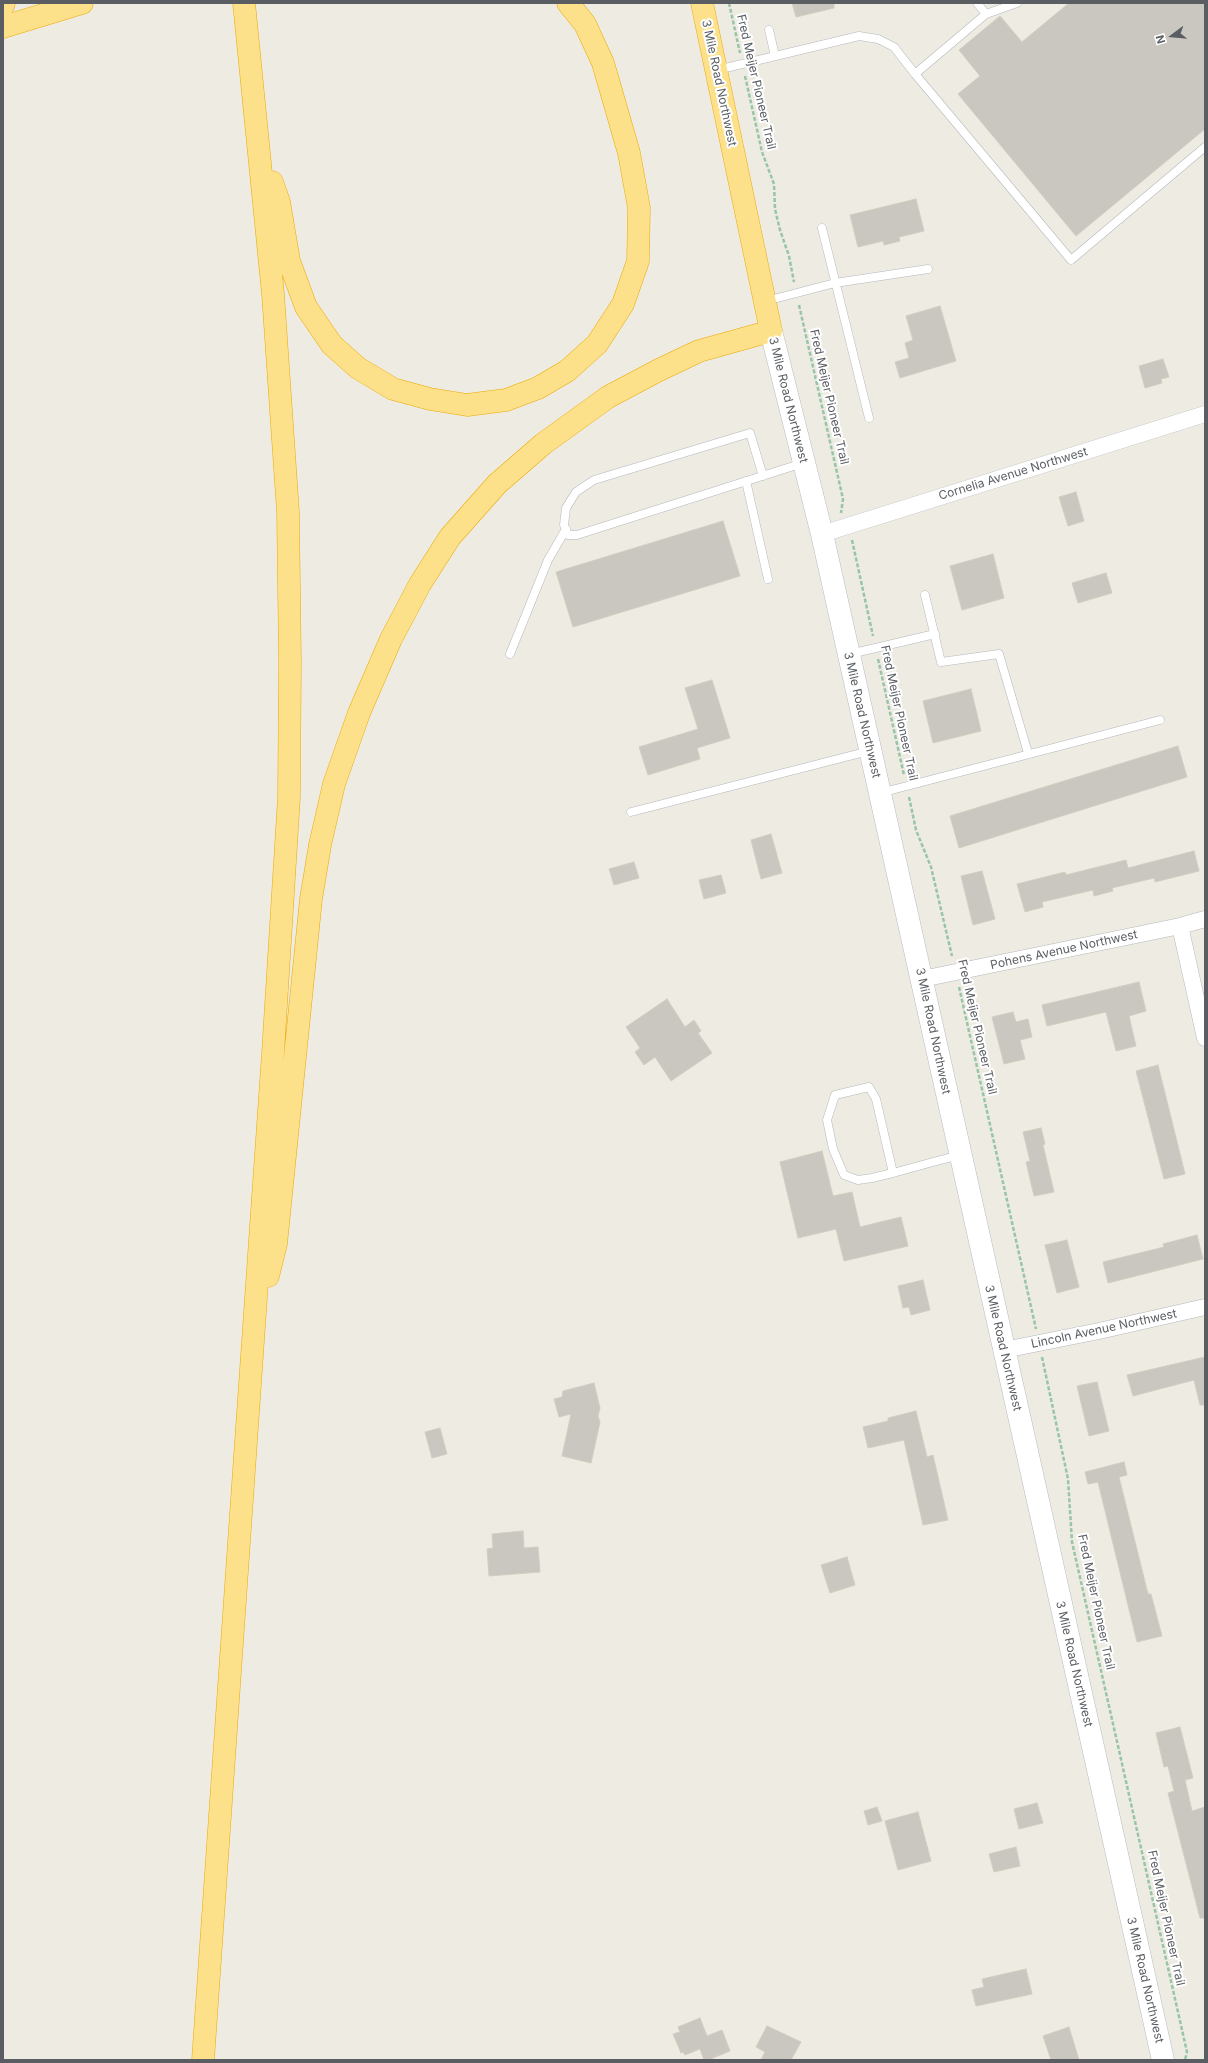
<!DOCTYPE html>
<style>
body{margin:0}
#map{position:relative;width:1208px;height:2063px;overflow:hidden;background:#edebe2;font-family:Inter,sans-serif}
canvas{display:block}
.frame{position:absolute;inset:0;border:4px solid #5a5e63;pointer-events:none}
.north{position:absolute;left:1152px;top:16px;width:40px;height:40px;-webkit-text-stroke:3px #fff;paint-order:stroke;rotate:254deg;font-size:11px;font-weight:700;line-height:16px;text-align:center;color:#5a5e63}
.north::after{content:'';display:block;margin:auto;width:14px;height:18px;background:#5a5e63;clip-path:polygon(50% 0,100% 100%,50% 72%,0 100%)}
</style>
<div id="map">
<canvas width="1208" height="2063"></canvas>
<div class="frame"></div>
<div class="north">N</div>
</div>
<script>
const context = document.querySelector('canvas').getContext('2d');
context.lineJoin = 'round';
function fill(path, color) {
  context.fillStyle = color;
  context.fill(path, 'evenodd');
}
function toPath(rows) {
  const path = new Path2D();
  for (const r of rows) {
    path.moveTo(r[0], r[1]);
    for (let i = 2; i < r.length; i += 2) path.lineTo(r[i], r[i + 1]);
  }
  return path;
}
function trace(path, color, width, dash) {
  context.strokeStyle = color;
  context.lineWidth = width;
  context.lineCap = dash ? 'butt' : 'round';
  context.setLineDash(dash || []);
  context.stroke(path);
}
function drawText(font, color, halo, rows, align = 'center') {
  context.font = font + ' Inter,sans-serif';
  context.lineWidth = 4;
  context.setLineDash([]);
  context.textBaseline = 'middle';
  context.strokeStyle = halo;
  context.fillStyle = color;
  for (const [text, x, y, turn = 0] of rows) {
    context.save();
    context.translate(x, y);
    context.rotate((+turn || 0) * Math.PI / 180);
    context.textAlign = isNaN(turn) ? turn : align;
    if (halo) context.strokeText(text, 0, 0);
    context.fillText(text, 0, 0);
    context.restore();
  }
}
const building = toPath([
 [792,3,834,3,834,8,796,17,792,3],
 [1069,3,1205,3,1205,129,1076,236,958,94,980,76,959,50,1000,16,1022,42,1069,3],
 [916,199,924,231,899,237,900,241,884,245,883,241,858,247,850,215,916,199],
 [940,306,956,361,900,378,895,362,909,358,905,343,913,340,906,316,940,306],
 [1163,359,1169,377,1161,379,1162,383,1145,388,1139,366,1163,359],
 [1076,492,1084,521,1068,526,1059,497,1076,492],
 [723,521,740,576,573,627,556,572,723,521],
 [993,554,1004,598,962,610,950,566,993,554],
 [1106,573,1112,593,1078,603,1072,583,1106,573],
 [712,680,730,738,697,748,700,759,648,775,639,747,698,729,685,688,712,680],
 [971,689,981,731,933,743,923,701,971,689],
 [1178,746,1187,777,959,848,950,816,1178,746],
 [771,834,782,873,761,879,751,840,771,834],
 [1194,851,1199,871,1155,882,1154,878,1112,888,1113,891,1094,896,1093,890,1042,902,1043,907,1025,912,1017,884,1065,872,1066,875,1126,860,1128,868,1194,851],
 [634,862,639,878,614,885,609,869,634,862],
 [982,871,995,919,973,925,961,876,982,871],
 [721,875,726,893,704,899,699,880,721,875],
 [1139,982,1146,1011,1129,1016,1136,1046,1116,1051,1106,1012,1047,1026,1042,1005,1139,982],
 [667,999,685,1027,694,1020,701,1031,698,1033,712,1053,671,1081,655,1057,644,1065,635,1052,640,1048,626,1027,667,999],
 [1013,1012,1016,1022,1028,1019,1032,1037,1020,1040,1025,1059,1004,1064,992,1017,1013,1012],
 [1158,1065,1185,1174,1164,1179,1136,1071,1158,1065],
 [1041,1128,1045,1144,1043,1145,1054,1192,1034,1196,1026,1162,1030,1161,1023,1132,1041,1128],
 [822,1151,833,1196,852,1192,860,1227,901,1217,908,1246,844,1261,836,1229,798,1238,780,1162,822,1151],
 [1197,1235,1203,1259,1108,1283,1103,1262,1164,1247,1163,1244,1197,1235],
 [1067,1240,1079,1287,1057,1293,1045,1245,1067,1240],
 [923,1280,930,1310,911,1315,909,1307,903,1308,898,1286,923,1280],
 [1205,1357,1205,1405,1200,1405,1194,1380,1133,1396,1127,1375,1205,1357],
 [1097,1382,1109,1431,1089,1436,1077,1386,1097,1382],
 [594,1383,600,1408,598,1416,600,1422,591,1463,562,1456,571,1414,559,1417,554,1399,562,1397,563,1391,594,1383],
 [916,1411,927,1457,933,1455,948,1520,923,1525,904,1440,868,1448,863,1427,888,1421,888,1418,916,1411],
 [440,1428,447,1454,432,1458,425,1432,440,1428],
 [1124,1462,1127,1475,1119,1477,1148,1594,1151,1594,1162,1636,1137,1642,1098,1482,1088,1484,1085,1472,1124,1462],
 [523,1531,524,1548,538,1547,540,1572,489,1576,487,1549,493,1548,492,1534,523,1531],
 [847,1557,855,1585,830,1593,821,1565,847,1557],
 [1180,1727,1193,1778,1185,1780,1192,1811,1205,1807,1205,1918,1200,1918,1168,1793,1174,1791,1168,1766,1164,1767,1156,1733,1180,1727],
 [1037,1803,1043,1823,1019,1829,1014,1809,1037,1803],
 [877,1807,882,1821,868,1825,864,1811,877,1807],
 [918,1812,931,1861,898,1870,885,1821,918,1812],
 [1016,1847,1020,1866,994,1872,989,1854,1016,1847],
 [1026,1969,1032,1994,976,2006,972,1990,984,1987,982,1979,1026,1969],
 [700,2018,707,2036,722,2030,730,2051,708,2060,704,2060,700,2049,685,2055,683,2052,681,2053,673,2034,680,2032,678,2027,700,2018],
 [767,2026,801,2042,791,2060,761,2060,765,2052,756,2047,767,2026],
 [1069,2027,1079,2060,1051,2060,1043,2036,1069,2027]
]);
const path = toPath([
 [729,3,740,53],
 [745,76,762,152,774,184,775,209,780,230,789,256,794,282],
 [799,305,843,499,841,513],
 [852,540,873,636],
 [878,659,904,775],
 [909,797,916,830,931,867,952,956],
 [959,987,1036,1329],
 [1042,1357,1068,1479,1072,1542,1187,2052,1185,2060]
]);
const lane = toPath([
 [986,14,1017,3],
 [769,30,775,56],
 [717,70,859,36,878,39,894,47,915,74,986,14,977,3],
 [915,74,1071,260,1205,147],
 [822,228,869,418],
 [766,301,835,283,928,269],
 [763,476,750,433,594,480,576,492,566,508,564,525,568,535,577,535,803,463],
 [746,481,768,579],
 [925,595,941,662,999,654,1028,753],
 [510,654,548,560,566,529],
 [850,654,935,634],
 [880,793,1160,720],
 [631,812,869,751],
 [893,1173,876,1099,869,1087,835,1095,827,1120,833,1149,844,1175,858,1180,872,1178,893,1173,933,1162,960,1155]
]);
const street = toPath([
 [822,534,1205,414],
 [1180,926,1205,1038],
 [922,979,1180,926,1205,919],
 [1004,1350,1099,1331,1205,1307]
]);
const secondary = toPath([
 [771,331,822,534,1163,2060]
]);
const highway = toPath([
 [3,6,4,3],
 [3,27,82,3],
 [272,182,279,202,289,261,306,307,332,345,358,368,393,389,430,399,467,405,506,400,538,388,567,371,597,344,623,304,638,261,639,208,629,153,603,63,585,24,568,3],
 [268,1276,276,1244,311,899,320,845,334,784,359,713,391,639,420,584,450,537,497,484,543,444,608,397,659,370,699,351,771,331,702,3],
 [203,2060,273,1053,289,797,290,662,288,512,273,294,244,3]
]);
const streetNames = [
 ["Fred Meijer Pioneer Trail",756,82,77],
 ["3 Mile Road Northwest",719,83,78],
 ["Fred Meijer Pioneer Trail",829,397,77],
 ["3 Mile Road Northwest",788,400,76],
 ["Cornelia Avenue Northwest",1013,474,-17],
 ["Fred Meijer Pioneer Trail",899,713,78],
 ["3 Mile Road Northwest",862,715,77],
 ["Pohens Avenue Northwest",1064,950,-12],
 ["Fred Meijer Pioneer Trail",977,1027,77],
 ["3 Mile Road Northwest",933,1031,78],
 ["Lincoln Avenue Northwest",1104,1329,-12],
 ["3 Mile Road Northwest",1003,1348,77],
 ["Fred Meijer Pioneer Trail",1096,1602,78],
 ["3 Mile Road Northwest",1074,1664,77],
 ["Fred Meijer Pioneer Trail",1166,1918,78],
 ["3 Mile Road Northwest",1145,1980,77]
];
fill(building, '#cac7c1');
trace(building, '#d2cdc0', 1);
trace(lane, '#b4b8bc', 9);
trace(street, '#b4b8bc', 17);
trace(secondary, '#b5b9be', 23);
trace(highway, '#eca903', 23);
trace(path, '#97c5a5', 2.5, [4, 2]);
trace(lane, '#fff', 8);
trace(street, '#fff', 16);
trace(secondary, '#fff', 22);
trace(highway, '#fce18a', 22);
drawText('12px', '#5a5e63', '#fff', streetNames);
</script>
